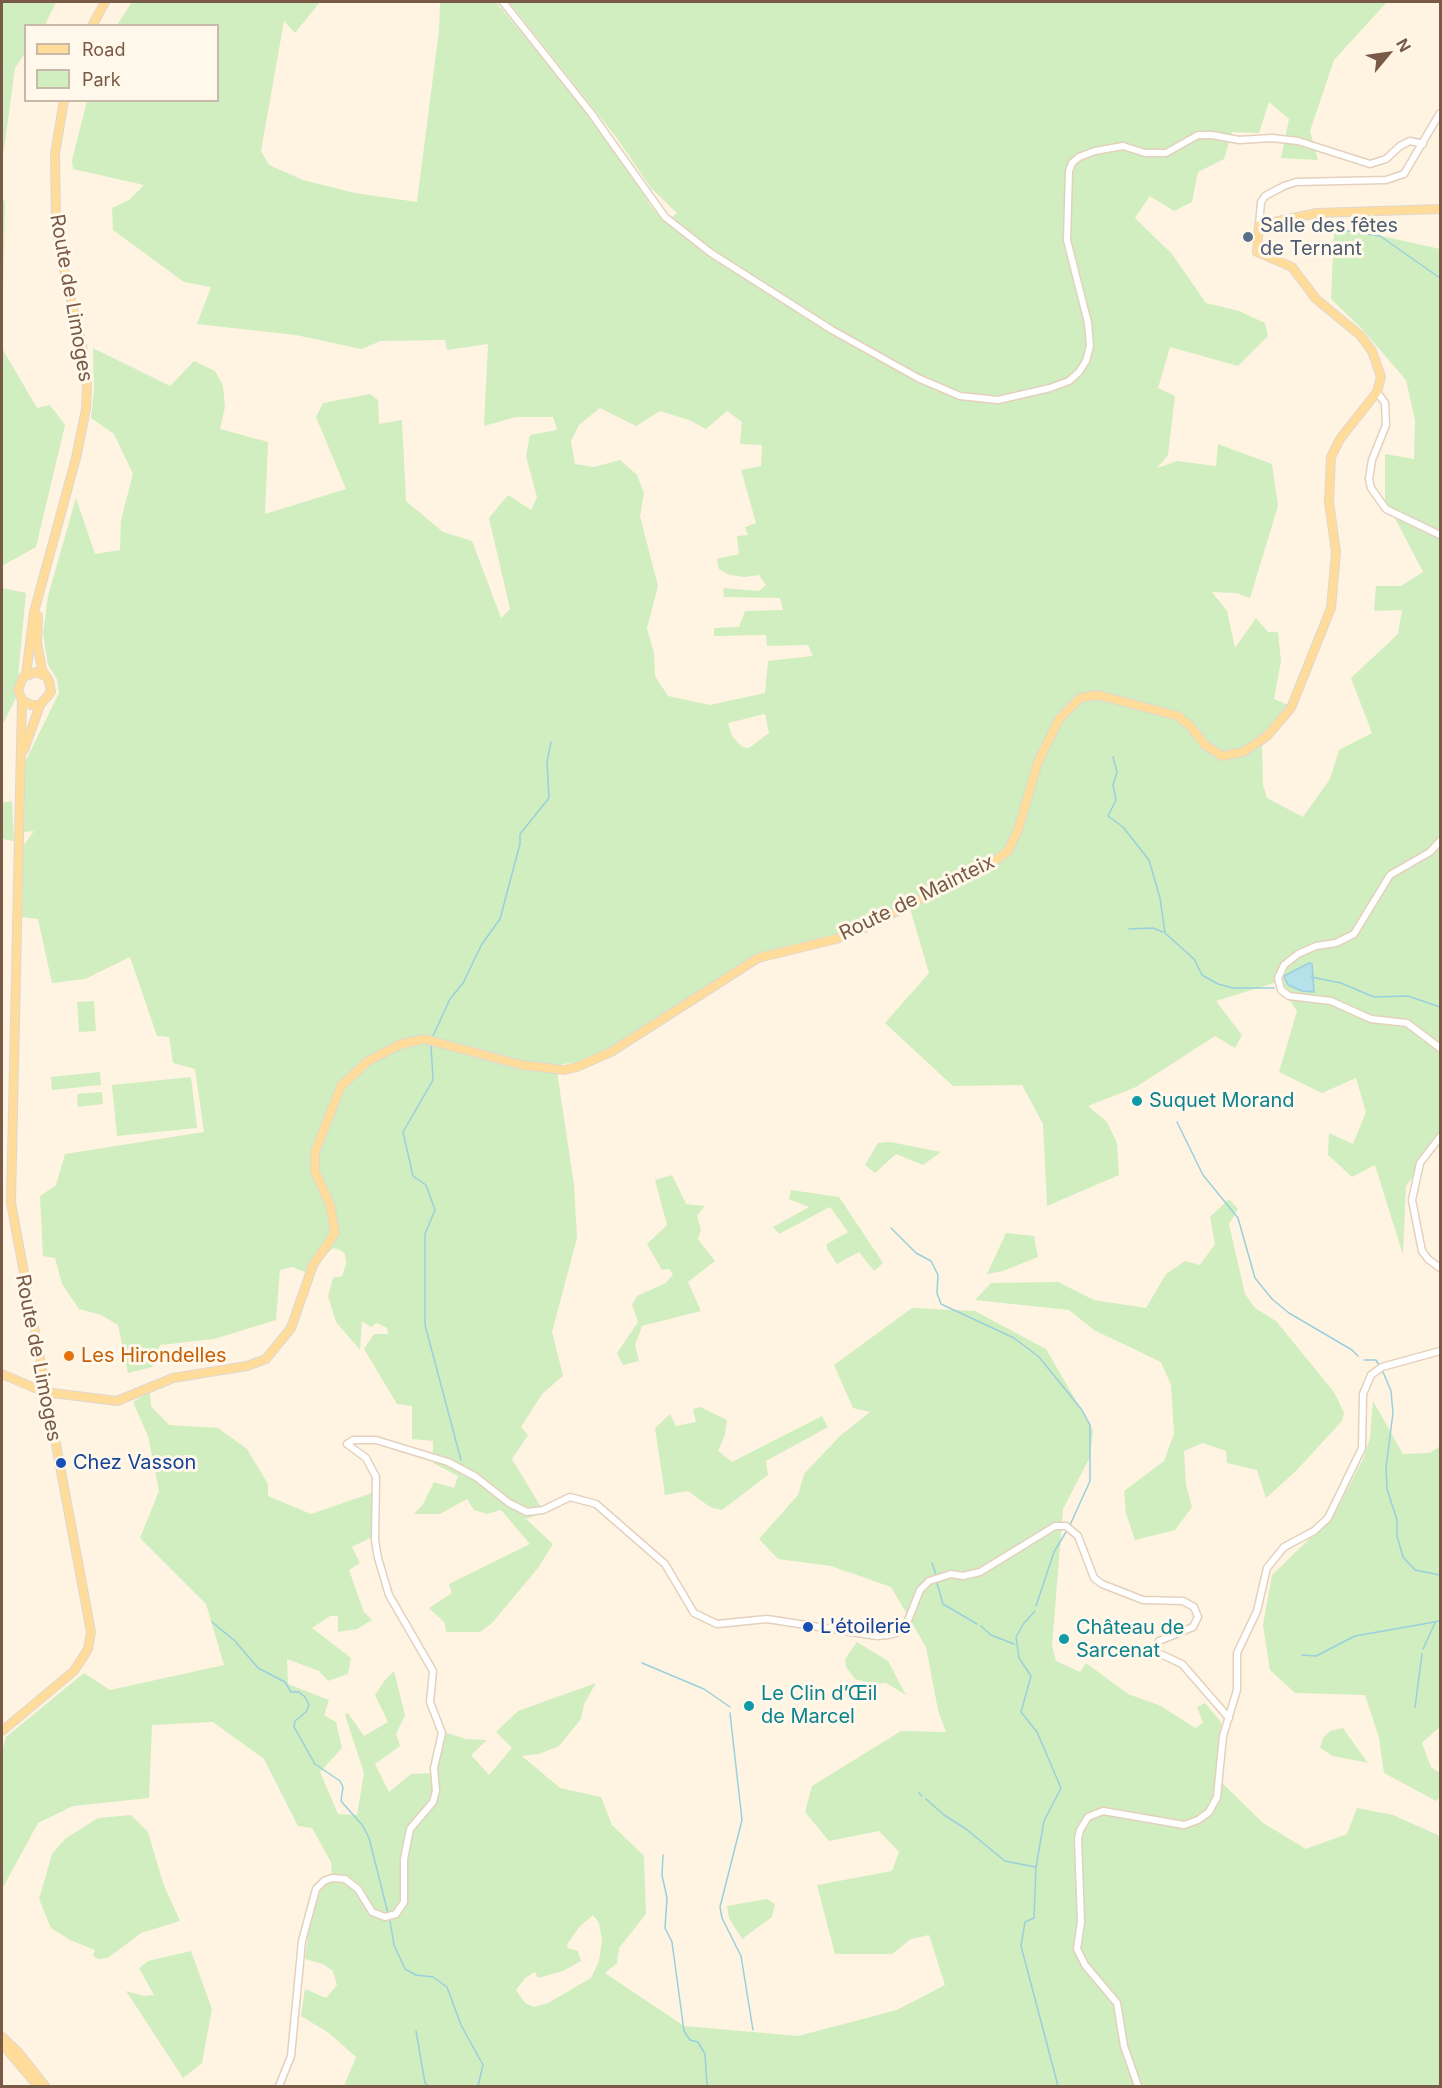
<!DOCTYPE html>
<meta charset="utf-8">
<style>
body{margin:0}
#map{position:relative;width:1442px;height:2088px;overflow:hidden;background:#fff4e2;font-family:Inter,sans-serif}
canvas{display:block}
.frame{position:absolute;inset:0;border:3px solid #795a46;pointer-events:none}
.legend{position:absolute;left:24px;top:24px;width:195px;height:78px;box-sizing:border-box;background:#fff8eb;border:2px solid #c9b9a9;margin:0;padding:8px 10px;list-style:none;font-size:18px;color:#795a46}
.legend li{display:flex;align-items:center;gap:12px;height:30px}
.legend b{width:30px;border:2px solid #c9b9a9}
.north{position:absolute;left:1358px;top:24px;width:60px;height:60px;-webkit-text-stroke:4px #fff8eb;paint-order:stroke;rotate:61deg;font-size:16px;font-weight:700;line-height:24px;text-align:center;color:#795a46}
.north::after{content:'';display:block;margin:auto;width:21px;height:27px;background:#795a46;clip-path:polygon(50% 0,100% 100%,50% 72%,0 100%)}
</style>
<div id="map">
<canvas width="1442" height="2088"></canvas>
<div class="frame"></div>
<ul class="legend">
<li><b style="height:8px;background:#ffdc99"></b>Road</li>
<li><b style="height:16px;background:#d0eebf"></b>Park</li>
</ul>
<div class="north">N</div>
</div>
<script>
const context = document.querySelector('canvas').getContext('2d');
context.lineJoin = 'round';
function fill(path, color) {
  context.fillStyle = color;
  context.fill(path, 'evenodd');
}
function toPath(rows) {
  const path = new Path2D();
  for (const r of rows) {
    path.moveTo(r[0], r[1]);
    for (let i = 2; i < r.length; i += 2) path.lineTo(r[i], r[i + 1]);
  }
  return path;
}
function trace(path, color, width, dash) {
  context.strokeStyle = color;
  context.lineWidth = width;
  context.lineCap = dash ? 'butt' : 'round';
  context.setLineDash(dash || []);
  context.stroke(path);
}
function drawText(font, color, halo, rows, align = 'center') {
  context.font = font + ' Inter,sans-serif';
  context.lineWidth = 6;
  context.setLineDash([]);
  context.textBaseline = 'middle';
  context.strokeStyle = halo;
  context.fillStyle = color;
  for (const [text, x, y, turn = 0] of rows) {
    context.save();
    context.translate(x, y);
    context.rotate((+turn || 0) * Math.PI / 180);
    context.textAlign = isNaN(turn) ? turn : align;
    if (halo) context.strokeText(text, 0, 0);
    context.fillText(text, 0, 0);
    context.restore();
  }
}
const green = toPath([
 [2,2,56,2,45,25,26,26,25,53,15,68,2,164],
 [132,2,320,2,295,33,284,21,261,151,269,165,303,180,355,193,417,202,439,30,440,2,496,2,575,97,619,154,650,205,666,222,677,213,651,188,616,137,509,2,1387,2,1334,60,1310,131,1318,160,1281,158,1289,119,1269,102,1259,133,1232,132,1224,159,1198,172,1192,202,1174,211,1150,196,1135,218,1172,254,1206,303,1239,311,1265,323,1268,336,1238,366,1170,347,1158,388,1175,396,1168,455,1157,468,1177,461,1216,466,1218,444,1272,464,1278,506,1250,598,1236,593,1212,592,1227,611,1235,648,1256,618,1268,632,1278,632,1281,661,1274,699,1288,705,1262,747,1263,785,1267,798,1303,817,1330,779,1339,750,1372,733,1351,678,1398,634,1402,610,1374,611,1376,586,1401,586,1423,572,1385,499,1385,454,1414,459,1415,420,1406,380,1361,328,1331,299,1334,230,1377,235,1440,249,1440,1143,1406,1186,1403,1255,1375,1165,1352,1177,1328,1155,1329,1133,1353,1144,1366,1112,1356,1078,1322,1093,1279,1072,1297,1011,1277,982,1216,1001,1242,1035,1235,1048,1215,1036,1136,1087,1088,1106,1107,1122,1117,1143,1119,1175,1047,1206,1043,1124,1022,1085,953,1086,885,1023,929,973,908,902,867,923,730,972,591,1060,556,1065,574,1185,577,1238,552,1332,563,1376,542,1394,521,1427,528,1435,512,1459,544,1512,526,1519,553,1544,538,1568,492,1623,480,1632,446,1632,445,1623,429,1608,452,1593,449,1584,530,1544,501,1510,487,1514,474,1510,467,1499,440,1514,414,1514,423,1504,434,1482,454,1488,458,1476,433,1463,433,1441,412,1439,412,1406,397,1404,364,1349,374,1334,388,1334,387,1328,377,1323,371,1327,362,1321,360,1350,336,1322,328,1296,333,1278,342,1276,346,1264,345,1254,340,1250,333,1248,307,1273,292,1267,280,1270,276,1320,214,1339,160,1345,152,1367,128,1373,118,1325,101,1315,79,1309,62,1284,55,1258,43,1256,40,1196,56,1185,65,1154,204,1132,195,1069,173,1063,169,1037,157,1036,130,957,85,979,52,983,38,919,22,917,23,846,34,831,24,832,25,762,59,693,57,679,48,665,43,633,48,596,76,498,95,554,120,550,121,520,133,474,114,434,91,418,94,391,93,348,170,386,194,361,215,371,223,386,225,407,220,429,268,442,265,514,346,489,316,417,323,403,370,394,378,400,379,424,402,420,406,501,443,532,472,541,501,618,510,609,489,518,508,495,531,510,537,497,526,456,530,435,557,430,553,417,516,417,484,426,488,344,447,350,445,340,381,341,361,349,296,335,197,324,211,287,184,282,113,230,112,208,129,200,144,185,73,169,72,160,87,101,218,100,218,26,117,25],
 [600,408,636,426,660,411,689,420,706,429,727,411,742,422,740,444,762,445,761,466,741,470,756,523,745,527,748,535,737,536,739,554,717,559,719,569,730,575,745,577,759,575,766,585,759,591,723,588,724,597,780,598,783,610,745,611,739,627,714,628,714,636,766,635,767,646,808,645,813,656,768,661,765,693,710,705,668,696,655,676,654,653,647,628,658,586,640,516,644,493,637,475,620,460,594,467,575,464,571,441,579,425],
 [765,714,769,733,749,748,742,747,732,736,728,723],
 [2,198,5,202,2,342],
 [2,348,37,408,50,405,65,425,36,547,2,566],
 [2,588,26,593,16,698,2,726],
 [12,801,14,841,2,839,2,803],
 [94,1001,96,1031,79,1032,77,1002],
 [100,1072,101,1085,52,1090,51,1077],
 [191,1077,197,1128,117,1136,112,1085],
 [102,1092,103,1104,78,1107,77,1094],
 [890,1142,921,1148,941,1152,923,1165,896,1154,875,1173,865,1165,878,1143],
 [672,1175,686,1204,705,1206,697,1215,701,1230,698,1239,715,1261,688,1282,701,1311,642,1326,635,1345,639,1361,623,1365,617,1353,638,1322,632,1305,637,1296,666,1283,673,1274,669,1269,662,1270,647,1244,667,1225,655,1180],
 [791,1190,839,1197,883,1263,874,1271,859,1252,837,1264,827,1249,827,1244,848,1232,830,1207,779,1234,773,1227,809,1207,789,1199],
 [1229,1199,1238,1209,1229,1224,1245,1294,1255,1308,1276,1321,1334,1392,1344,1413,1342,1421,1296,1471,1266,1498,1257,1470,1227,1463,1226,1451,1203,1443,1184,1451,1186,1485,1192,1507,1175,1530,1135,1540,1126,1513,1124,1491,1164,1461,1174,1434,1171,1385,1161,1362,1094,1330,1069,1310,975,1300,991,1283,1058,1282,1094,1300,1146,1308,1166,1274,1185,1261,1200,1265,1215,1244,1210,1217],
 [1006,1233,1034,1236,1038,1257,1003,1271,987,1274],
 [912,1308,975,1311,1046,1349,1093,1430,1090,1457,1063,1509,1052,1646,1056,1661,1080,1672,1086,1663,1128,1694,1161,1706,1195,1728,1203,1723,1197,1707,1205,1703,1221,1722,1223,1733,1215,1776,1263,1823,1306,1849,1347,1834,1357,1808,1393,1815,1440,1836,1440,2086,344,2086,356,2057,329,2033,301,2016,305,1989,326,1998,337,1985,333,1971,323,1964,305,1959,310,1920,323,1884,332,1873,331,1862,312,1828,298,1826,264,1759,213,1722,152,1725,149,1798,73,1806,38,1823,2,1889,2,1751,6,1737,84,1673,110,1690,224,1665,206,1604,140,1538,159,1491,148,1436,133,1402,150,1392,151,1406,169,1425,218,1428,247,1449,268,1484,268,1496,311,1514,372,1493,372,1537,352,1547,360,1563,349,1570,364,1612,372,1620,357,1629,338,1632,338,1616,330,1616,312,1628,351,1658,348,1674,328,1681,319,1671,287,1659,288,1684,329,1700,324,1715,336,1722,342,1748,320,1772,338,1814,357,1815,364,1773,345,1715,348,1713,364,1736,388,1722,375,1695,385,1680,394,1671,405,1715,396,1734,400,1746,375,1764,389,1792,411,1774,431,1773,447,1733,466,1739,487,1740,471,1755,489,1775,512,1748,496,1732,518,1711,596,1683,584,1704,581,1719,559,1746,539,1754,522,1756,560,1788,601,1797,612,1825,644,1856,646,1914,619,1948,617,1963,605,1973,684,2026,798,2036,897,2010,945,1985,929,1935,911,1939,892,1954,835,1954,817,1885,892,1871,899,1852,879,1831,829,1841,805,1812,812,1786,901,1731,946,1732,938,1710,926,1647,891,1587,831,1566,778,1559,759,1539,798,1495,804,1474,840,1436,870,1412,853,1408,834,1365],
 [593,1915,599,1923,602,1940,599,1961,591,1978,548,2003,534,2007,525,2003,516,1990,525,1978,535,1972,538,1978,563,1971,581,1961,578,1951,567,1948,568,1943,580,1926],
 [1373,1401,1403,1454,1430,1453,1440,1446,1440,1727,1422,1743,1431,1767,1440,1773,1440,1797,1436,1801,1384,1773,1379,1738,1365,1695,1295,1693,1270,1670,1263,1625,1272,1575,1334,1515,1363,1459,1370,1438],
 [700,1407,727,1420,725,1435,718,1451,732,1462,822,1416,828,1427,766,1461,768,1475,722,1510,710,1507,688,1491,665,1495,655,1428,670,1414,676,1426,696,1422,693,1409],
 [857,1642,888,1661,906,1695,886,1683,873,1684,855,1679,846,1667,845,1659],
 [1343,1728,1352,1741,1368,1763,1333,1756,1320,1748,1323,1738,1330,1731],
 [131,1815,148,1832,163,1883,180,1921,141,1933,108,1958,99,1959,93,1956,95,1950,70,1940,51,1928,39,1899,52,1854,66,1838,98,1818],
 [767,1899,775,1904,772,1917,742,1939,729,1918,727,1906],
 [191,1951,212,2009,202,2063,183,2078,126,1991,144,1996,154,1995,139,1968,148,1961]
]);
const water = toPath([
 [1309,963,1312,964,1314,992,1302,991,1288,985,1284,976,1309,963]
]);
const stream = toPath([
 [1317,226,1380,236,1440,278],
 [1113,757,1117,772,1113,785,1116,800,1108,816,1123,827,1149,860,1160,898,1165,933,1194,959,1202,975,1218,984,1233,988,1274,988],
 [1129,929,1153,928,1163,932],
 [1311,977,1341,983,1374,997,1408,996,1440,1007],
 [433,1036,450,999,463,983,482,944,500,919,520,844,520,834,549,798,547,762,551,742],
 [431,1045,433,1080,403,1132,413,1176,426,1185,435,1210,425,1234,425,1325,461,1460],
 [1177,1122,1203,1175,1238,1218,1255,1278,1272,1299,1289,1313,1352,1350,1358,1356],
 [891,1228,916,1253,931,1261,938,1275,937,1293,941,1304,1014,1338,1039,1357,1082,1410,1090,1425,1090,1481,1070,1525],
 [1364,1360,1376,1360,1379,1365],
 [1383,1372,1391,1391,1393,1413,1386,1467,1387,1489,1397,1520,1397,1536,1403,1557,1415,1570,1440,1575],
 [932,1563,936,1575],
 [937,1583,943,1604,977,1624],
 [1036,1606,1054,1552,1066,1532],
 [1035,1611,1024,1623,1016,1637,1019,1658,1031,1676,1021,1712,1037,1732,1061,1788,1044,1821,1036,1867,1034,1918,1025,1922,1021,1946,1058,2086],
 [212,1622,235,1641,258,1668,285,1682,291,1692,299,1692,305,1697,309,1705,306,1712,295,1721,294,1727,315,1764,340,1781,343,1787,341,1801,363,1826,369,1838,388,1913],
 [981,1626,991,1635,1014,1644],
 [1423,1649,1435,1623],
 [1302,1655,1316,1656,1355,1636,1440,1621],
 [642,1663,704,1689,730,1707],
 [1415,1707,1422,1654],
 [730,1713,742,1820,720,1907,722,1918,741,1956,753,2030],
 [919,1793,922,1796],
 [926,1799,944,1815,966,1829,1005,1861,1035,1867],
 [663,1855,662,1875,667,1898,665,1928,672,1942,684,2031,690,2040,698,2042,705,2054,707,2086],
 [390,1921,394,1945,405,1969,416,1975,433,1977,447,1987,461,2025,483,2065,478,2086],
 [416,2031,425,2083,429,2086]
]);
const minor = toPath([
 [503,2,591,113,665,217,711,253,832,330,918,378,960,396,998,400,1050,388,1069,381,1079,372,1086,361,1090,346,1088,323,1067,240,1069,171,1072,163,1079,157,1095,151,1123,146,1145,153,1166,153,1198,135,1212,135,1239,140,1272,138,1298,141,1370,164,1386,159,1400,146,1410,141,1423,144],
 [1259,225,1261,202,1265,196,1284,186,1296,182,1386,180,1404,174,1440,113],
 [1377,392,1385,403,1386,425,1372,460,1369,479,1371,488,1386,509,1440,535],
 [1440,841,1430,852,1390,875,1354,934,1336,943,1316,946,1298,954,1284,965,1278,978,1281,990,1289,996,1331,1001,1371,1019,1407,1023,1440,1048],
 [1440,1137,1420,1163,1412,1200,1422,1251,1428,1259,1440,1268],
 [279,2086,291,2056,302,1941,316,1889,324,1881,332,1878,345,1879,358,1889,372,1912,385,1917,396,1914,404,1902,404,1859,410,1829,433,1802,436,1791,434,1768,442,1733,430,1702,433,1671,389,1595,378,1558,375,1540,376,1477,366,1458,347,1444,353,1440,376,1440,448,1462,476,1477,509,1503,527,1512,543,1510,570,1497,596,1504,665,1564,694,1613,717,1624,767,1619,877,1636,888,1635,896,1633,907,1623,920,1590,929,1581,951,1574,963,1576,980,1572,1055,1526,1066,1526,1078,1536,1094,1578,1102,1584,1143,1600,1183,1601,1194,1607,1198,1617,1193,1627,1159,1641,1154,1651,1182,1664,1229,1718],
 [1138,2086,1124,2046,1117,2003,1085,1965,1077,1949,1081,1922,1078,1839,1080,1830,1088,1817,1103,1811,1184,1825,1198,1820,1209,1812,1217,1797,1223,1736,1237,1690,1237,1653,1257,1611,1267,1568,1284,1547,1314,1531,1328,1518,1362,1448,1363,1394,1371,1375,1382,1367,1440,1351]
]);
const major = toPath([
 [92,26,105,2],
 [38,616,37,643,42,670,49,681,51,692,40,705,31,705,22,700,18,690,23,677,36,672,45,676],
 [26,675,34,612,76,458,86,409,87,385,83,350,60,253,56,223,55,154,64,100],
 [24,750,40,705],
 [2,1374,44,1392,117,1401,173,1378,247,1366,266,1359,291,1328,313,1265,335,1233,330,1204,315,1172,315,1152,341,1086,368,1061,401,1044,424,1039,522,1065,564,1070,577,1067,611,1052,758,958,836,939,864,928,938,890,993,862,1008,851,1018,830,1038,762,1059,719,1080,698,1096,695,1106,697,1178,716,1191,727,1205,745,1222,756,1243,752,1267,736,1291,708,1331,608,1336,552,1329,502,1331,457,1340,439,1377,392,1381,377,1372,351,1360,335,1316,299,1292,267,1257,252,1259,225,1317,213,1440,209],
 [2,1731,74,1671,88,1649,91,1632,11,1203,22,700],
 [2,2037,19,2053,45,2086],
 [2,2044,38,2086]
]);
const markers = [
 [1248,237,6,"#5c6f8a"],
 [1137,1101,6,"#0f9aa8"],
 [69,1356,6,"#e8710a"],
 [61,1463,6,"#1a4fb4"],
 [808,1627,6,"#1a4fb4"],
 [1064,1639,6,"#0f9aa8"],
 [749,1706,6,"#0f9aa8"]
];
const serviceNames = [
 ["Salle des fêtes",1260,226],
 ["de Ternant",1260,249]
];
const streetNames = [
 ["Route de Limoges",71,298,80],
 ["Route de Mainteix",917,898,-26],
 ["Route de Limoges",38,1358,79]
];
const cultureNames = [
 ["Suquet Morand",1149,1101],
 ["Château de",1076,1628],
 ["Sarcenat",1076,1651],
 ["Le Clin d’Œil",761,1694],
 ["de Marcel",761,1717]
];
const foodNames = [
 ["Les Hirondelles",81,1356]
];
const transitNames = [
 ["Chez Vasson",73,1463],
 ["L'étoilerie",820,1627]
];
fill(green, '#d0eebf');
fill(water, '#b4e1ea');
trace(water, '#9ad0dd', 1.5);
trace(stream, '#9ad0dd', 1.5);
trace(minor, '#e4d1bd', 9);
trace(major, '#dfd7d3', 10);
trace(minor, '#fff', 6);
trace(major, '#ffdc99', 8);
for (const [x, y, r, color] of markers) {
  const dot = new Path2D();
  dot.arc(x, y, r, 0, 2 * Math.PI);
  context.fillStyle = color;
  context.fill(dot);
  trace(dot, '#fff8eb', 2);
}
drawText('20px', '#4e5e75', '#fff8eb', serviceNames, 'left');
drawText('20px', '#795a46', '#fff8eb', streetNames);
drawText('20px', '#0d838f', '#fff8eb', cultureNames, 'left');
drawText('20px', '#c56008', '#fff8eb', foodNames, 'left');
drawText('20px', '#164399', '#fff8eb', transitNames, 'left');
</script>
